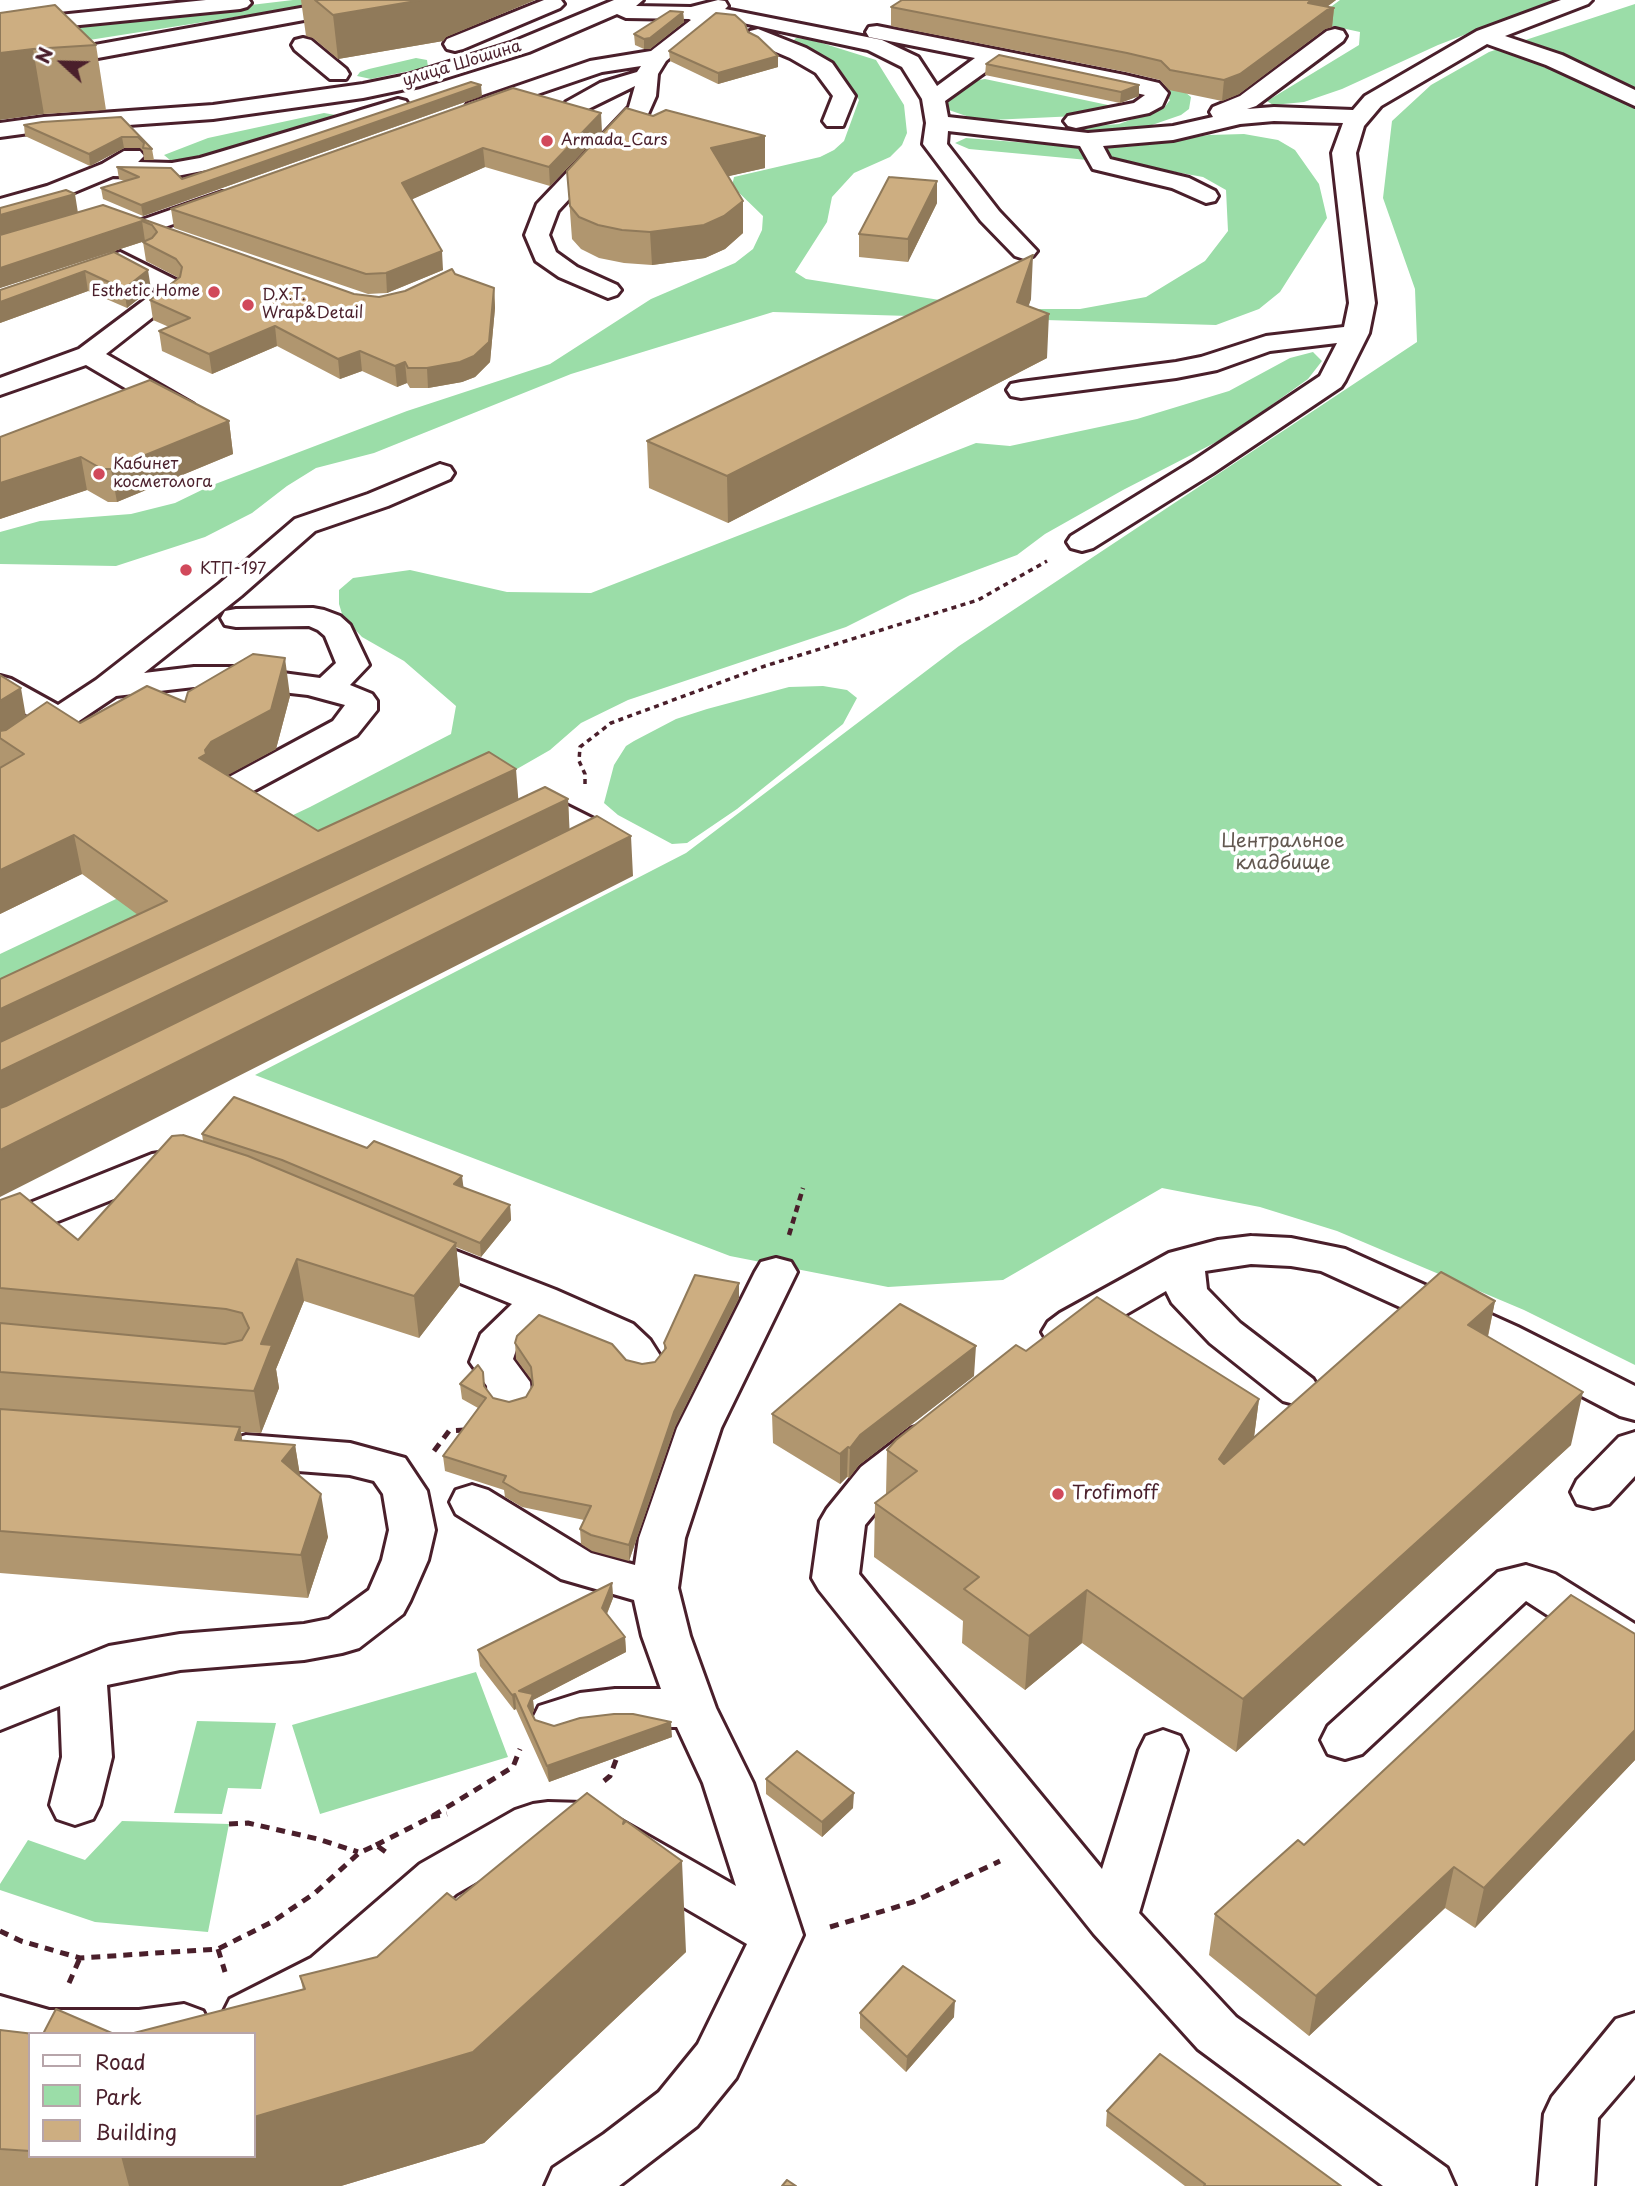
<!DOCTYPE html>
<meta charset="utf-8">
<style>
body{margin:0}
#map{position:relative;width:1635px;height:2186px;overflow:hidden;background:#fff;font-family:"Playpen Sans",sans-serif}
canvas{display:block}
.legend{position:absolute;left:28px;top:2032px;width:228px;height:126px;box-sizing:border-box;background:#fff;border:2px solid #b7a5aa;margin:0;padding:9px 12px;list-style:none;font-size:21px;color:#4a1f2b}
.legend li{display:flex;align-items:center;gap:14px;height:35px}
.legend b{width:35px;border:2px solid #b7a5aa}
.north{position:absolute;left:28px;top:28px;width:70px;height:70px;-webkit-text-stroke:5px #fff;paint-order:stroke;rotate:292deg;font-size:19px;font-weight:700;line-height:28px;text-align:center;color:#4a1f2b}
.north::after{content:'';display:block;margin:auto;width:24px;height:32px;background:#4a1f2b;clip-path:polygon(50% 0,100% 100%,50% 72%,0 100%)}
</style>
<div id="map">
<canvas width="1635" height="2186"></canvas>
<ul class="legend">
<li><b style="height:9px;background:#fff"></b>Road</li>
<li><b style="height:19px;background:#9bdda8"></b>Park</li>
<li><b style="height:19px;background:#cdae81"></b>Building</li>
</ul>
<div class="north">N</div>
</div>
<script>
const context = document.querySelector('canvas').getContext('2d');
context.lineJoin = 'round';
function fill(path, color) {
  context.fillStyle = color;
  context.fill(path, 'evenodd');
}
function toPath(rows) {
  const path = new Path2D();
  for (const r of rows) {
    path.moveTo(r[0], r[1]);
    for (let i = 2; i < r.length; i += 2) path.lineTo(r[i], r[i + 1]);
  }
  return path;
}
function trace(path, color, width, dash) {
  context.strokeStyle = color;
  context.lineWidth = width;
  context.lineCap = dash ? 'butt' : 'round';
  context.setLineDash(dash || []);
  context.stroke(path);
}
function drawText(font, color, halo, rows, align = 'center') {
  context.font = font + ' "Playpen Sans",sans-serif';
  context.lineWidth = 7;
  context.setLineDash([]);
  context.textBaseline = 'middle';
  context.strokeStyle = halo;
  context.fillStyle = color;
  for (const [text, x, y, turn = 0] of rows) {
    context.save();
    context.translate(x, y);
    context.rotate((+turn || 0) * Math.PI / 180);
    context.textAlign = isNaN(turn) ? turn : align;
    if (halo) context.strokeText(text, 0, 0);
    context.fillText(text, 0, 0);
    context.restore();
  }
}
const green = toPath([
 [293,0,344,0,0,54,23,32],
 [1340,0,1555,0,1438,45,1342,89,1304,102,1273,105,1267,101,1359,45,1360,32,1290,17,1328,9],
 [1635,4,1635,1365,1524,1310,1337,1231,1260,1207,1162,1188,1003,1280,888,1287,730,1256,255,1075,686,853,959,646,1417,342,1415,289,1383,198,1392,121,1431,85,1489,52],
 [796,38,809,39,876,60,904,105,907,133,902,145,890,157,854,173,832,197,827,222,795,272,806,279,997,309,1080,309,1146,297,1205,261,1228,231,1226,190,1203,177,1131,164,969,149,955,143,966,138,1091,148,1136,146,1209,135,1244,134,1278,140,1295,150,1319,184,1327,218,1280,292,1259,309,1216,325,773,312,571,374,374,453,316,468,287,486,252,513,205,537,116,566,0,564,0,532,40,521,131,514,175,503,210,486,407,411,550,364,651,299,735,263,753,249,762,230,763,216,732,186,734,177,820,157,834,150,844,141,859,100,839,68,797,46,793,41],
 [416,58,427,60,428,67,371,79,357,76,360,72,369,69],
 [985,79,1108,105,1113,108,1098,115,991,120,972,118,946,109,944,104,946,99,973,81],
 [1163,85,1185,92,1191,97,1189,109,1181,115,1152,125,1132,129,1089,133,1046,130,1119,124,1164,108,1170,100,1159,88],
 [324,113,336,115,317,125,217,153,180,161,170,160,164,155,208,138],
 [1313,352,1322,361,1308,379,1228,436,1123,490,1045,534,1017,555,910,595,846,627,628,700,581,723,550,750,496,781,0,1015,0,954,310,807,451,734,456,706,404,661,362,637,343,617,339,604,339,590,353,578,410,570,507,592,591,593,976,443,1010,446,1137,419,1229,391,1290,358],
 [823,686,847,690,857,698,843,724,737,809,687,843,672,844,618,815,604,803,614,765,626,746,634,741,676,719,707,709,789,687],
 [476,1672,508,1757,320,1814,292,1725],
 [197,1721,276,1723,261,1789,228,1788,222,1814,174,1813],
 [122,1821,229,1824,208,1932,95,1922,0,1890,0,1884,28,1840,85,1860]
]);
const pathFar2 = toPath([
 [585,784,585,774,579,761,580,747,611,723,765,666,978,600,1047,561]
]);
const pathFar1 = toPath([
 [789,1235,803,1188]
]);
const path = toPath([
 [434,1451,449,1431,467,1430],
 [604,1781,610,1776,619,1752],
 [431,1817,447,1814],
 [229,1824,248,1823,318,1839,358,1852],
 [376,1845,431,1817,513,1767,520,1749],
 [830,1927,913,1902,1000,1861],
 [0,1931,21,1941,80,1958,218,1949,272,1922,315,1893,359,1853,376,1845,390,1855],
 [218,1949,225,1972],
 [69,1983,80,1958]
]);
const minor = toPath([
 [206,0,249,0,251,3,247,7,240,9,0,33,0,21,206,0],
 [345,0,391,0,387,4,380,6,0,76,0,62,345,0],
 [544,0,561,0,564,4,560,8,463,49,455,51,447,49,444,44,447,39,544,0],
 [614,0,643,0,636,6,691,7,718,0,725,1,728,6,725,9,882,40,918,57,937,86,975,58,869,37,866,32,869,27,877,26,1125,75,1159,83,1168,93,1162,106,1149,113,1076,128,1068,126,1064,121,1068,116,1134,103,1145,95,998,63,945,101,948,117,1088,133,1173,126,1213,117,1210,112,1213,107,1240,96,1327,31,1335,29,1343,31,1346,36,1343,41,1256,106,1247,109,1274,107,1353,110,1365,96,1477,31,1561,0,1592,0,1588,4,1505,36,1562,55,1635,90,1635,106,1546,65,1487,44,1381,106,1364,126,1356,153,1375,303,1369,333,1345,381,1341,387,1213,473,1093,548,1082,551,1071,548,1067,542,1071,536,1193,461,1320,376,1337,343,1270,351,1217,370,1176,378,1021,398,1011,396,1007,390,1011,384,1021,382,1176,362,1201,357,1266,336,1344,327,1349,303,1332,153,1343,123,1274,121,1240,124,1173,140,1103,146,1110,159,1189,178,1215,191,1218,196,1215,201,1206,203,1172,188,1093,169,1080,146,948,131,947,144,999,211,1037,251,1033,256,1024,259,1015,256,981,221,923,144,926,123,922,99,902,67,868,50,743,23,715,21,666,61,658,74,656,96,648,114,558,211,549,235,556,252,577,267,617,285,621,290,617,295,608,298,559,277,536,261,525,235,537,204,629,107,635,86,582,112,574,114,566,112,563,107,566,102,600,83,637,72,641,66,602,72,476,115,468,113,465,108,468,103,590,61,651,51,691,20,689,19,626,18,617,14,529,52,420,86,363,98,213,119,44,131,0,137,0,123,44,117,213,105,363,84,407,75,513,42,614,0],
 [758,29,806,48,832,63,855,96,843,126,827,126,823,121,833,96,816,73,790,58,750,41,747,36,750,31,758,29],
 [303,38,311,40,346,69,349,74,346,79,330,79,295,50,292,45,295,40,303,38],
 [398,99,406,101,409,106,406,111,212,169,172,177,113,176,65,196,0,214,0,199,47,186,102,164,124,151,140,151,144,156,138,162,172,163,200,158,398,99],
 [222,192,231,194,234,199,231,204,142,235,133,233,130,228,133,223,222,192],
 [120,252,178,281,182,286,181,295,106,354,193,404,197,410,193,416,183,418,173,416,86,365,0,395,0,378,79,349,155,292,156,289,111,265,107,260,111,255,120,252],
 [440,464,450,467,454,473,450,479,388,506,315,531,241,596,144,673,194,667,238,667,320,678,336,663,325,636,318,630,309,626,236,627,225,625,221,618,225,611,236,609,313,608,324,610,340,616,350,625,369,665,350,685,372,694,377,701,377,710,357,735,242,797,230,800,218,797,213,790,218,783,333,721,345,705,308,695,238,687,194,687,116,696,12,766,0,769,0,744,36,720,0,699,0,676,11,679,58,705,96,680,219,584,295,519,368,494,440,464],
 [552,801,564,804,604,824,614,838,609,845,584,861,572,864,560,861,555,854,560,847,576,836,551,824,520,834,508,831,503,824,508,817,552,801],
 [185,1149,199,1153,205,1162,199,1171,172,1176,0,1244,0,1215,152,1154,185,1149],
 [410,1233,556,1290,633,1324,650,1340,664,1362,658,1373,643,1377,628,1373,603,1344,547,1319,516,1350,513,1359,530,1382,532,1400,525,1411,510,1415,495,1411,488,1400,487,1386,470,1362,481,1334,512,1304,396,1257,390,1247,396,1237,410,1233],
 [1251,1236,1291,1238,1345,1249,1518,1327,1635,1386,1635,1420,1620,1416,1488,1347,1321,1271,1291,1266,1251,1264,1205,1271,1207,1289,1240,1323,1313,1379,1320,1390,1313,1401,1298,1405,1283,1401,1210,1343,1172,1303,1166,1291,1078,1342,1063,1347,1048,1342,1042,1332,1048,1322,1060,1313,1169,1253,1218,1240,1251,1236],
 [776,1258,791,1262,797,1272,721,1428,685,1538,678,1588,690,1636,716,1708,753,1783,803,1935,736,2078,697,2126,619,2186,545,2186,553,2168,604,2134,659,2092,698,2044,747,1944,575,1844,544,1843,456,1894,349,1990,268,2031,254,2036,254,2034,230,2031,222,2015,230,1999,311,1958,420,1864,515,1810,533,1804,548,1802,583,1803,601,1809,736,1886,703,1783,677,1727,615,1727,581,1731,556,1739,539,1734,532,1720,539,1706,580,1693,615,1689,661,1689,642,1636,634,1600,561,1579,456,1514,450,1502,456,1490,472,1485,488,1490,591,1553,635,1565,639,1538,677,1428,755,1272,761,1262,776,1258],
 [928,1423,944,1428,950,1439,944,1450,893,1491,865,1525,859,1574,1102,1869,1139,1750,1146,1736,1163,1730,1180,1736,1187,1750,1139,1913,1236,2017,1447,2168,1455,2186,1383,2186,1198,2049,1094,1934,819,1590,812,1578,820,1521,827,1509,861,1467,912,1428,928,1423],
 [1635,1432,1635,1476,1609,1504,1593,1508,1577,1504,1571,1492,1577,1480,1619,1437,1635,1432],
 [246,1435,350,1443,405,1458,427,1491,435,1530,428,1560,410,1601,403,1614,359,1648,342,1653,304,1660,180,1670,107,1685,112,1757,100,1805,93,1819,75,1825,57,1819,50,1805,62,1757,60,1706,0,1730,0,1690,109,1646,180,1634,304,1624,329,1619,369,1590,382,1560,389,1530,383,1494,374,1481,350,1475,246,1467,230,1462,224,1451,230,1440,246,1435],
 [1526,1565,1555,1574,1635,1624,1635,1666,1618,1661,1526,1601,1362,1754,1345,1759,1328,1754,1321,1740,1328,1726,1498,1572,1526,1565],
 [0,1996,49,2010,139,2010,184,2004,203,2011,211,2027,207,2034,30,2034,30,2051,0,2042,0,1996],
 [1635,2013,1635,2075,1598,2118,1594,2186,1538,2186,1544,2114,1552,2097,1616,2019,1635,2013]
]);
const wall = toPath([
 [301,0,535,0,446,37,443,41,338,59,313,38,306,36],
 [902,0,1336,0,1327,7,1334,8,1332,27,1325,29,1239,94,1222,101,1169,90,1160,80,1126,72,891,26,891,7],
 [683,12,684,22,650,49,644,49,635,45,634,34],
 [0,13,96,45,106,110,44,114],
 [748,32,778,56,778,67,718,84,670,61,669,51],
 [999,55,1139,96,1120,103,985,75,986,64],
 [513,88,602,132,550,186,485,167,412,199,443,270,387,293,368,294,174,228,171,209],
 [482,96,143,216,103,199,101,188,124,181,119,179,117,167,182,179],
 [121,117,152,149,154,160,144,160,143,151,140,148,124,148,90,166,25,136,24,125],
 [765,168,728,176,743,233,725,249,705,258,652,265,624,263,599,258,581,249,572,239,567,171],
 [937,181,937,203,908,262,859,257,859,234],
 [103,205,354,294,379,297,405,291,455,274,494,288,495,308,490,362,475,377,462,382,428,388,410,388,407,383,397,387,362,371,340,379,277,346,212,374,162,351,159,331,169,327,153,320,150,300,179,278,146,261,143,242,146,241,145,241,0,288,0,235],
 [114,252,151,289,127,308,88,291,0,323,0,290],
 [1031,299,1028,306,1047,358,728,523,649,488,647,441],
 [229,421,233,454,117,502,108,502,87,490,0,519,0,437],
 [0,675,26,716,80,723,185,702,290,696,276,749,227,775,318,831,519,799,568,799,569,829,633,876,138,915,82,874,0,914],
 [202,1134,463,1187,510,1205,511,1220,481,1257,456,1247,460,1285,419,1338,304,1301,276,1369,279,1388,261,1433,241,1432,242,1441,295,1445,300,1477,328,1537,308,1598,0,1573,0,1200,78,1240,203,1141],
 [739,1298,675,1427,629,1561,592,1551,581,1544,580,1529,584,1520,522,1507,505,1497,504,1490,445,1471,443,1456,478,1408,462,1399,460,1384,484,1386,493,1398,509,1402,526,1397,533,1385,533,1382,516,1359,515,1343,626,1360,642,1364,655,1362,664,1350,664,1343],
 [1495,1301,1488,1337,1571,1445,1236,1752,1082,1643,1025,1690,962,1643,963,1621,874,1557,875,1503,886,1494,887,1450,1026,1351,1259,1399,1254,1437],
 [974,1376,859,1465,849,1478,847,1477,840,1484,773,1443,772,1414],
 [612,1583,613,1598,607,1614,625,1637,626,1652,533,1700,534,1710,532,1714,535,1720,554,1726,672,1737,549,1782,516,1709,514,1710,480,1666,478,1650],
 [1635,1634,1635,1760,1475,1928,1445,1908,1309,2036,1209,1955,1215,1914],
 [766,1779,853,1808,822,1837,766,1794],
 [625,1823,686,1952,484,2143,341,2186,0,2186,0,2030,30,2034,30,2156,254,2156,303,1990,300,1976,377,1957,456,1900],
 [860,2013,954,2017,906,2072,860,2028],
 [1107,2111,1341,2186,1185,2186,1106,2126]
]);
const shadedWall = toPath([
 [422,0,535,0,446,37,443,41,338,59,333,15],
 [1311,0,1336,0,1306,22,1308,3],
 [1334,8,1332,27,1325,29,1239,94,1222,101,1224,80,1327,10],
 [683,12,684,22,650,49,644,49,644,39],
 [33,49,44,114,0,120,0,53],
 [778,56,778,67,718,84,718,73],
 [481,85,482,96,143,216,141,205],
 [1139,85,1139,96,1120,103,1121,92],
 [601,113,602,132,550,186,549,167],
 [765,136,765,168,712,180,711,148],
 [122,137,124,148,90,166,89,154],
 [483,148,485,167,404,203,402,183],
 [937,181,937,203,908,262,908,239],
 [75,194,78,213,0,235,0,215],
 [743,201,743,233,725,249,705,258,652,265,650,232],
 [142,221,145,241,0,288,0,268],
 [442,251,443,270,387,293,386,273],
 [1033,255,1031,299,1021,329,1049,314,1047,358,728,523,727,476,1017,302],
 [148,270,151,289,127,308,124,289],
 [85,271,88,291,0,323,0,302],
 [494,288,495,308,490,362,475,377,462,382,428,388,427,368],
 [275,326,277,346,212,374,209,354],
 [360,351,362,371,340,379,338,359],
 [405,362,407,383,397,387,395,366],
 [229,421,233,454,117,502,111,469],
 [81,457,87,490,0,519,0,483],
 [285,658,290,696,276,749,217,781,199,758,211,742],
 [21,688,27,723,0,738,0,701],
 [516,769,519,808,0,1054,0,1009],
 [568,799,570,838,0,1117,0,1071],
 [74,835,82,874,0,914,0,870],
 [631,836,633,876,0,1197,0,1150],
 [462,1176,464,1191,454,1184],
 [510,1205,511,1220,481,1257,480,1243],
 [456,1243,460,1285,419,1338,414,1296],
 [297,1259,304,1301,276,1369,279,1388,261,1433,254,1391,261,1344],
 [739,1283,739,1298,675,1427,629,1561,629,1545,674,1412],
 [1495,1301,1484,1354,1468,1325],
 [976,1346,974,1376,859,1465,849,1478,850,1448,860,1435],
 [1583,1392,1571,1445,1236,1752,1243,1699],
 [1259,1399,1252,1452,1213,1513,1219,1459],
 [240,1427,247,1470,235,1440],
 [295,1445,302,1487,282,1461],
 [848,1447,847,1477,840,1484,840,1454],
 [321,1494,328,1537,308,1598,301,1555],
 [612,1583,613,1598,603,1623,602,1608],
 [1087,1590,1082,1643,1025,1690,1029,1636],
 [625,1637,626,1652,533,1700,534,1710,530,1721,519,1691],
 [515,1694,516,1709,514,1710,512,1695],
 [671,1722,672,1737,549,1782,547,1766],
 [1635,1730,1635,1760,1475,1928,1484,1888],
 [854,1793,853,1808,822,1837,822,1822],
 [624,1820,630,1908,682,1861,686,1952,484,2143,341,2186,129,2186,121,2156,254,2156,254,2117,623,1824],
 [1454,1867,1445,1908,1309,2036,1316,1996],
 [955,2001,954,2017,906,2072,907,2057]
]);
const building = toPath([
 [315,0,422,0,333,15,315,0],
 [902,0,1311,0,1308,3,1334,8,1327,10,1240,74,1224,80,1170,70,1161,61,1127,53,891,7,902,0],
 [55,5,96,45,33,49,0,53,0,13,55,5],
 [670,11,683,12,650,38,644,39,634,34,670,11],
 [716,13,735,15,745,24,748,32,758,37,778,56,718,73,669,51,716,13],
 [999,55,1139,85,1121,92,986,64,999,55],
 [471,82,481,85,141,205,101,188,139,177,117,167,171,168,182,179,471,82],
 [513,88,601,113,549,167,483,148,402,183,442,251,386,273,366,274,171,209,513,88],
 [626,108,653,116,666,110,765,136,711,148,743,201,724,216,704,225,650,232,622,230,598,225,579,217,570,206,567,171,626,108],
 [121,117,152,149,143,148,144,143,138,137,122,137,89,154,24,125,42,122,121,117],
 [889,177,937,181,908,239,859,234,889,177],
 [66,190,75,194,0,215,0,208,66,190],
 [103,205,354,294,379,297,405,291,452,269,455,274,494,288,489,342,474,356,460,362,427,368,408,368,405,362,395,366,360,351,338,359,275,326,209,354,159,331,190,318,150,300,180,277,182,267,176,259,143,242,152,238,157,232,152,225,142,221,0,268,0,235,103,205],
 [114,252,148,270,124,289,85,271,0,302,0,290,114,252],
 [1033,255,1017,302,1049,314,727,476,647,441,1033,255],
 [150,380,229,421,111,469,102,469,81,457,0,483,0,437,150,380],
 [253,654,285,658,271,710,211,742,205,750,206,754,199,758,318,831,489,752,516,769,0,1009,0,979,167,901,74,835,0,870,0,768,24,754,0,738,0,731,6,730,47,702,80,723,147,686,185,702,188,692,253,654],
 [0,675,21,688,0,701,0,675],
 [545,787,568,799,0,1071,0,1042,545,787],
 [597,816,631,836,0,1150,0,1108,6,1106,597,816],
 [234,1097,367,1148,374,1141,462,1176,454,1184,510,1205,480,1243,282,1160,202,1134,234,1097],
 [183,1135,248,1156,456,1243,414,1296,297,1259,261,1344,272,1345,254,1391,0,1372,0,1323,225,1344,242,1340,249,1328,242,1313,226,1309,0,1288,0,1200,20,1193,78,1240,172,1136,183,1135],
 [1441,1272,1495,1301,1468,1325,1583,1392,1243,1699,1087,1590,1029,1636,964,1589,979,1577,875,1503,917,1471,887,1450,896,1440,1016,1345,1026,1351,1097,1297,1259,1399,1219,1459,1224,1464,1441,1272],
 [695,1275,739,1283,674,1412,629,1545,591,1535,580,1529,591,1506,520,1492,503,1482,506,1476,443,1456,486,1398,460,1384,478,1365,483,1372,484,1386,493,1398,509,1402,526,1397,533,1385,531,1367,515,1343,517,1336,539,1315,612,1344,626,1360,642,1364,655,1362,666,1348,664,1343,695,1275],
 [900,1304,976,1346,860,1435,850,1448,848,1447,840,1454,772,1414,900,1304],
 [0,1409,240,1427,235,1440,295,1445,282,1461,321,1494,301,1555,0,1531,0,1409],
 [612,1583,602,1608,625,1637,519,1691,533,1694,528,1706,535,1720,554,1726,580,1718,614,1714,633,1714,671,1722,547,1766,515,1694,512,1695,478,1650,612,1583],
 [1571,1595,1635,1634,1635,1730,1484,1888,1454,1867,1316,1996,1215,1914,1298,1840,1304,1845,1571,1595],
 [797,1751,854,1793,822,1822,766,1779,797,1751],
 [587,1793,624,1820,623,1824,626,1821,682,1861,473,2052,254,2117,254,2034,130,2034,305,1989,300,1976,377,1957,447,1893,456,1900,587,1793],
 [903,1966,955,2001,907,2057,860,2013,903,1966],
 [56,2009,114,2034,43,2034,56,2009],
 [0,2030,34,2034,30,2034,30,2151,0,2149,0,2030],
 [1160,2054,1341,2186,1204,2186,1205,2184,1107,2111,1160,2054],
 [787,2180,796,2186,782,2186,787,2180]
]);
const markers = [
 [547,141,7,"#d1495b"],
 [214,292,7,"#d1495b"],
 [248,305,7,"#d1495b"],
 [99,474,7,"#d1495b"],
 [186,570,7,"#d1495b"],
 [1058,1494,7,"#d1495b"]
];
const farStreetnames = [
 ["улица Шошина",462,64,-17]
];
const farPoinames = [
 ["Armada_Cars",561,141],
 ["Esthetic Home",200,292,"right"],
 ["D.X.T.",262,296],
 ["Wrap&Detail",262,314],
 ["Кабинет",113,465],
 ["косметолога",113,483],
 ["КТП-197",200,570]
];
const parkNames = [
 ["Центральное",1283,842],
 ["кладбище",1283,864]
];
const poiNames = [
 ["Trofimoff",1072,1494]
];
fill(green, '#9bdda8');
trace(minor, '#4a1f2b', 6);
trace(pathFar2, '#4a1f2b', 3.5, [5, 4.5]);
trace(pathFar1, '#4a1f2b', 4.5, [7, 5]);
trace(path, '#4a1f2b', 5, [9, 7]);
fill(minor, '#fff');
fill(wall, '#b0966f');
fill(shadedWall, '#907a5a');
fill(building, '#cdae81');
trace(building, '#907a5a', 2);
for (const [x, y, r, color] of markers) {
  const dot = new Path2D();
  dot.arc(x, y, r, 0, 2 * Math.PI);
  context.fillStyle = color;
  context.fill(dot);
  trace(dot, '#fff', 2.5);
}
drawText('16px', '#4a1f2b', '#fff', farStreetnames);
drawText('16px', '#4a1f2b', '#fff', farPoinames, 'left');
drawText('19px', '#625850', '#fff', parkNames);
drawText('19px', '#4a1f2b', '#fff', poiNames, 'left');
</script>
